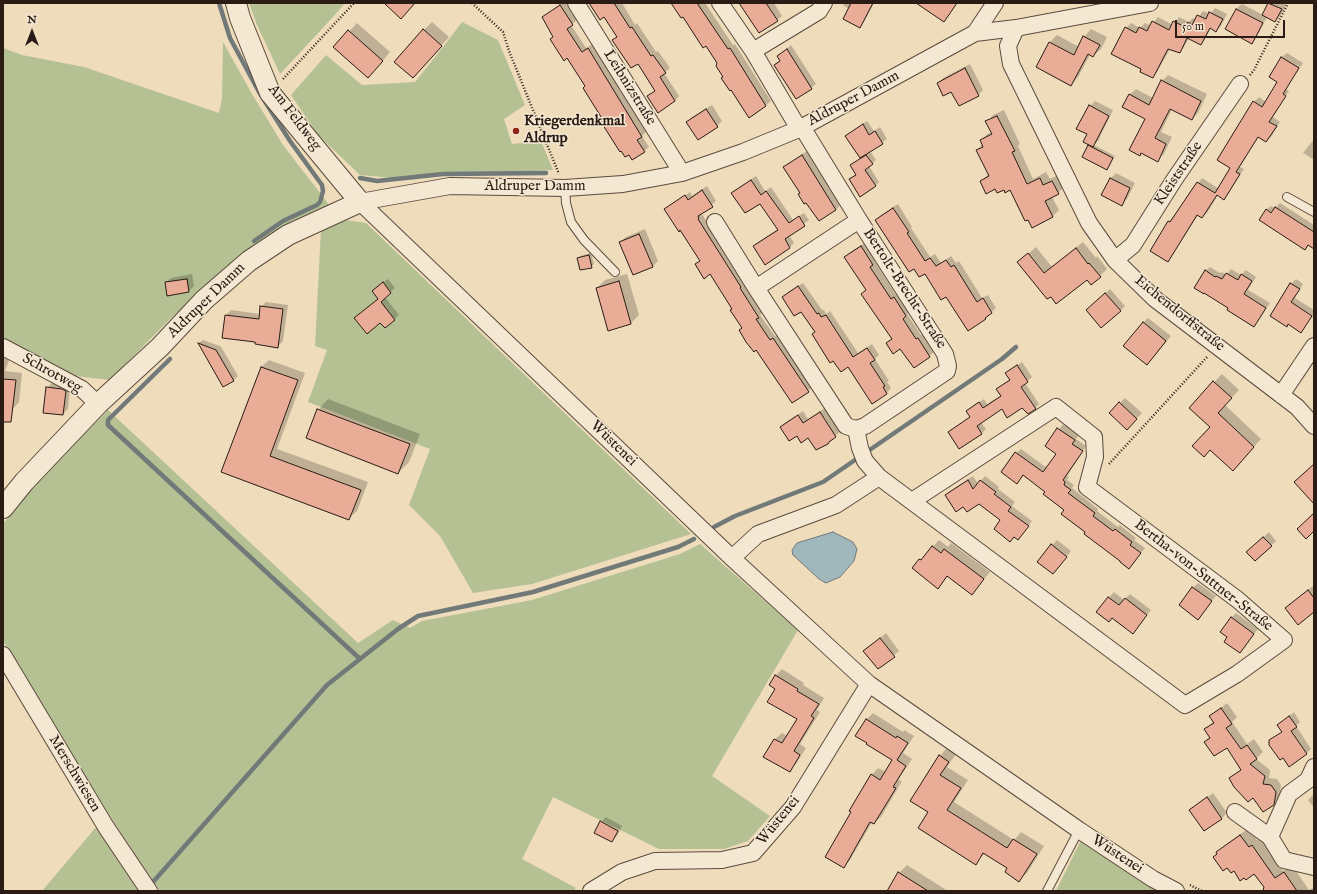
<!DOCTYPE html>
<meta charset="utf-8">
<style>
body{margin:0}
#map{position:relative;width:1317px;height:894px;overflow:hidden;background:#efdcbb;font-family:"IM FELL English",serif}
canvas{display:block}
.frame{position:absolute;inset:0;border:4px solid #2a1b15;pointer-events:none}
.north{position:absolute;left:12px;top:12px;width:40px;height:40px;-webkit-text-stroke:3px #f5e8d3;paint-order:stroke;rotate:0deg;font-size:11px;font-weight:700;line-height:16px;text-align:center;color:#2a1b15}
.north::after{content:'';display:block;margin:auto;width:14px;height:18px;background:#2a1b15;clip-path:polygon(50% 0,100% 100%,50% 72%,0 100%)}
.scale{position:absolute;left:1175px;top:20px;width:110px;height:18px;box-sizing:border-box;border:2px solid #2a1b15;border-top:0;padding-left:5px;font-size:12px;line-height:14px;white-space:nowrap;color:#2a1b15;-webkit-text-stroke:3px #f5e8d3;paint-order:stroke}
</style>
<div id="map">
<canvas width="1317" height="894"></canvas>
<div class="frame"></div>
<div class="north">N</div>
<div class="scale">50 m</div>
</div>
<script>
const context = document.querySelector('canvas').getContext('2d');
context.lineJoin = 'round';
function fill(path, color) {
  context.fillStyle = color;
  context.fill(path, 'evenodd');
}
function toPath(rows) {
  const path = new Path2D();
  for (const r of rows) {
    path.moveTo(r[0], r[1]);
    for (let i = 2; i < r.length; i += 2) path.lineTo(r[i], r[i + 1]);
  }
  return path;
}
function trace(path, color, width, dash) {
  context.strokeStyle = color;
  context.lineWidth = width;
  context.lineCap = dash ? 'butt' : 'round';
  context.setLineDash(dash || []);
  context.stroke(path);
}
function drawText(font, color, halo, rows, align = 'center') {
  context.font = font + ' "IM FELL English",serif';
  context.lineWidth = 3;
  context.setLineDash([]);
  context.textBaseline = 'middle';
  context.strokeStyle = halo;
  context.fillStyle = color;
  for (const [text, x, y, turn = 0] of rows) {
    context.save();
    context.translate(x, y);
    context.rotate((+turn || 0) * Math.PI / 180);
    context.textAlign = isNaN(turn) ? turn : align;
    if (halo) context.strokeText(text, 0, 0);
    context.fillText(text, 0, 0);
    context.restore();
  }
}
const green = toPath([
 [249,3,345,3,333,17,280,74,257,25],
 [462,22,498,40,525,105,504,119,512,144,541,141,553,170,393,178,360,175,318,135,291,95,326,55,362,85,415,82,447,42],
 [223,42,252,94,283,145,330,206,245,255,171,318,110,380,75,376,53,368,3,342,3,48,22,55,84,67,219,113,222,99],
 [340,219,366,223,691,534,532,584,473,593,440,536,409,505,430,449,308,402,327,350,315,346,321,229],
 [108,410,358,643,393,620,410,628,422,621,532,600,680,554,700,544,798,630,712,776,770,816,748,841,724,849,659,849,553,797,522,859,576,888,573,891,159,891,146,875,3,641,3,524,31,487],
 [97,826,140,891,42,891],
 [1081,840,1166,891,1056,891]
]);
const water = toPath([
 [833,532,853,542,857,549,854,561,840,577,826,583,819,579,793,555,792,550,797,543,833,532]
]);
const shadow = toPath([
 [562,3,566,3,577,20,571,25,586,48,593,44,646,132,642,136,649,147,644,151,604,120,586,86,554,37,543,17],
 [590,3,622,3,635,25,637,23,656,52,658,51,670,68,664,73,679,96,675,101,658,111,649,97,656,90,638,62,614,40,617,36,604,16],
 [672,3,705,3,733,45,735,44,771,101,766,105,749,117,706,45],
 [740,3,774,3,782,16,777,20],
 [844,3,874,3,864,22,860,27,849,9,843,5],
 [1269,3,1286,4,1280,16,1275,21,1267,17,1256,38,1251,43,1226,29,1236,9,1242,4,1263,15],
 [1215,8,1227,14,1221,26,1216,30,1211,28,1205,39,1201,44,1189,38,1184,47,1179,52,1170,49,1157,72,1153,77,1143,69,1126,28,1131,23,1140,28,1145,23,1151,26,1158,17,1173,25,1179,17,1189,22,1193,18,1196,20,1203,11,1210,14],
 [432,22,449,37,420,69,424,30],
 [357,23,390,52,376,69,335,47],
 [1091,29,1107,37,1101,49,1093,56,1090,55,1078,77,1071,85,1050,42,1057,35,1079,47,1084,37],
 [791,45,816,84,811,88,796,98,775,65,781,60,778,56],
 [1287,53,1303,63,1286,89,1289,91,1273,117,1280,122,1271,137,1266,141,1259,136,1240,167,1244,169,1228,194,1224,199,1218,195,1207,213,1202,217,1198,215,1172,256,1168,261,1169,222,1202,178,1219,189,1231,168,1219,160,1254,102,1259,97,1266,102,1278,82,1270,77,1282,57],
 [970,64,983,90,978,95,952,90,938,84,943,78],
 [1168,75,1207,94,1198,113,1192,119,1172,109,1161,132,1172,137,1164,154,1157,160,1147,118,1129,95,1136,89,1153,98,1162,81],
 [1095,101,1113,110,1098,141,1094,145,1115,156,1107,169,1089,145,1090,106],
 [712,105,722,121,717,126,687,122,692,117],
 [1004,110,1020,144,1018,146,1033,179,1046,172,1050,179,1058,175,1064,187,1058,193,1052,197,1059,210,1052,217,1010,189,996,188,981,181,989,174,977,150,983,144,981,141,987,134,992,132,987,122,993,115],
 [867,121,874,131,880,127,887,139,870,151,876,160,869,166,879,182,875,186,850,179,856,174,851,166,861,158,847,136],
 [1314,139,1314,160,1303,153],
 [807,151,840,205,836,210,784,167],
 [1116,173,1135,183,1127,199,1121,204,1111,178],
 [756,176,765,191,771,187,793,220,804,213,809,220,789,235,794,243,790,247,765,263,754,246,758,242,778,229,760,203,733,193,737,189],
 [707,186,716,201,702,214,745,282,763,312,760,315,775,336,778,335,813,386,808,391,792,401,743,327,733,309,710,273,665,209,670,205,690,192,692,196],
 [1280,203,1314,225,1314,248,1309,245,1305,249,1266,210,1271,206,1275,208],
 [898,204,912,227,911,228,930,257,935,254,941,263,951,256,956,263,959,261,982,298,988,295,996,308,985,318,968,329,946,296,876,220,881,215],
 [645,229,658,261,653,266,620,242,626,237],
 [866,242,877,259,875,262,896,295,899,293,910,311,907,314,921,335,923,334,934,352,929,356,900,348,888,343,893,338,867,290,845,257,850,252],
 [1083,242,1096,258,1097,256,1107,269,1100,276,1087,278,1056,302,1019,262,1036,247,1052,267],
 [591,253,594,264,591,267,578,258,580,256],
 [1210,267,1220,273,1222,272,1226,275,1231,269,1241,275,1246,270,1256,277,1248,290,1270,303,1258,321,1254,326,1229,308,1205,271],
 [192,274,194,286,189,291,166,283,171,278],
 [627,274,639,315,631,323,597,288,605,280],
 [388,279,395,288,385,297,399,315,385,327,380,321,355,318,379,298,377,287],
 [1296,279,1303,284,1295,298,1314,310,1314,314,1301,332,1289,323,1271,316,1291,284],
 [803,283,822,310,824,310,826,314,830,311,858,353,872,344,879,355,875,359,889,381,887,382,891,388,887,393,872,402,849,366,816,331,802,311,783,297,788,292],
 [1110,289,1125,306,1120,311,1092,305],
 [266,302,288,305,283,341,278,346,256,342,223,337,226,315,231,310,260,314,261,307],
 [1148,318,1171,336,1152,359,1143,323],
 [203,340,220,346,223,350,238,376,234,380,223,386,199,343],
 [3,352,11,355,5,371,22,373,19,402,12,410,3,409],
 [269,360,305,373,277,449,368,482,357,511,349,518,222,471,261,367],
 [1022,362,1032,377,1025,383,1039,404,1035,408,1023,407,1002,408,981,422,986,429,982,433,949,432,971,417,967,411,971,407,984,399,987,404,1002,395,998,389,1010,379,1006,373],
 [1222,374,1239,390,1225,405,1261,439,1241,461,1211,427,1190,408],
 [52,383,67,384,70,386,68,409,63,414,47,388],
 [1125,398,1142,413,1127,428,1120,403],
 [328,399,420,434,409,462,398,473,318,410],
 [825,408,841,431,835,436,808,437,797,435,781,427,786,422,803,411,808,419],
 [1063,424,1079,435,1076,439,1086,446,1067,476,1069,477,1067,480,1074,485,1072,488,1098,509,1097,511,1118,527,1120,525,1136,538,1134,540,1145,548,1133,563,1087,532,1047,492,1024,475,1017,482,1016,453,1021,449,1047,468,1058,454,1046,446],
 [973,476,978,484,985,476,999,487,998,489,1015,502,1012,506,1032,521,1022,534,979,503,963,505,946,495,950,491],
 [1269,532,1276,541,1271,546,1253,547],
 [939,540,948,547,951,543,990,572,972,594,948,576,938,587,913,568],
 [1057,540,1071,551,1058,568,1052,545],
 [1198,583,1216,596,1198,618,1193,588],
 [1313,586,1314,611,1291,603],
 [1114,592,1124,600,1130,594,1151,610,1133,632,1109,597],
 [1236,613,1258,629,1240,652,1228,637,1231,618],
 [886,633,899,651,878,668,865,651],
 [782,669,804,683,803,685,824,698,817,710,820,712,800,744,806,748,796,764,790,770,765,757,775,739,782,733,787,736,798,719,776,688,776,675],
 [1227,703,1237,717,1232,722,1247,744,1254,739,1263,752,1256,759,1270,770,1269,778,1277,779,1281,785,1279,798,1273,804,1254,797,1230,779,1242,769,1227,747,1206,742,1210,737,1205,730,1214,721,1211,716],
 [1294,712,1300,722,1296,726,1311,749,1307,753,1283,757,1270,741,1283,731,1278,725],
 [873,713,903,732,904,730,914,736,903,753,912,759,898,780,902,781,881,817,874,823,872,822,850,860,844,867,853,811,872,775,878,768,886,772,894,760,856,735,867,719],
 [947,748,956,754,947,767,968,780,954,802,1014,840,1021,832,1044,846,1027,873,1019,880,1009,868,985,853,976,863,929,812,940,756],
 [1213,793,1227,813,1222,818,1191,810],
 [1314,794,1314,808,1308,800],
 [606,817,622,826,617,836,612,841,601,822],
 [1249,828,1257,840,1260,838,1283,871,1292,865,1309,890,1314,887,1314,891,1268,891,1254,872,1234,870,1217,852,1225,845],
 [907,865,948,891,888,891,899,873]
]);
const stream = toPath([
 [219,3,230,38,259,92,290,141,322,185,323,191,320,202,317,205,283,221,254,241],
 [360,178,377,181,443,174,546,173],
 [714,527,735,516,823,482,1002,359,1016,347],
 [360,659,398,629,418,616,533,592,678,547,694,539],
 [153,882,327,685,360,659,108,425,108,420,170,359]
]);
const building = toPath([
 [384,3,415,3,401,19,384,3],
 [589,3,614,3,630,28,632,27,651,56,653,55,666,73,660,77,675,101,658,113,647,96,655,91,638,64,631,68,612,40,617,37,604,17,600,20,589,3],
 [671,3,697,3,728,49,730,48,766,106,749,118,731,90,730,91,721,78,723,77,716,66,717,63,706,46,703,48,683,17,681,18,671,3],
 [739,3,766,3,778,21,759,33,739,3],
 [851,3,873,3,860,28,843,19,851,3],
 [916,3,957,3,944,22,916,3],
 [1268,3,1282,9,1275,22,1262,15,1268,3],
 [560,5,573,25,567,29,582,52,588,48,642,137,637,140,645,152,632,160,629,155,625,157,621,151,620,152,601,122,603,120,583,88,585,86,567,58,564,61,550,39,553,37,542,17,560,5],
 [1236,9,1263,23,1252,44,1225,29,1236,9],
 [1209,12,1223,19,1216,32,1210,28,1201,45,1187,38,1180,53,1168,49,1153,78,1140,72,1141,69,1111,54,1125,27,1136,33,1139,27,1147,31,1152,21,1169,30,1173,21,1185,27,1188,22,1192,25,1197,15,1206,19,1209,12],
 [423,29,442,46,413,78,394,62,423,29],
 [348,30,383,61,368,78,333,47,348,30],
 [1083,36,1100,45,1093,57,1088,54,1071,86,1036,67,1049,42,1074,55,1083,36],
 [787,49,812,89,796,99,774,65,780,61,777,56,787,49],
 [1281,57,1299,68,1283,94,1286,96,1269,122,1277,126,1266,142,1258,137,1236,172,1240,174,1224,200,1217,195,1202,218,1197,215,1168,262,1150,251,1168,221,1170,222,1197,182,1215,193,1230,168,1217,160,1253,101,1262,107,1277,82,1269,77,1281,57],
 [965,68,979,96,959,106,951,92,943,96,937,83,965,68],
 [1161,80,1201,101,1192,120,1170,109,1155,138,1166,144,1158,162,1141,153,1140,156,1129,150,1145,119,1122,107,1129,94,1149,105,1161,80],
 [1089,105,1109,116,1093,147,1083,142,1087,134,1076,129,1089,105],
 [706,109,718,127,698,140,686,122,706,109],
 [997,116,1015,151,1012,152,1027,184,1040,178,1043,185,1052,181,1059,194,1045,201,1053,217,1032,228,1028,220,1025,221,1010,190,1005,193,1004,190,997,193,995,189,986,194,980,181,989,176,976,150,983,147,980,140,992,134,985,121,997,116],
 [863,124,869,135,875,131,883,144,860,158,845,136,863,124],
 [1088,145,1113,158,1107,170,1082,157,1088,145],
 [802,155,836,210,819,221,806,203,804,204,798,194,800,193,783,167,802,155],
 [866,155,873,164,865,170,876,186,860,197,849,179,856,175,850,165,866,155],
 [1110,178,1130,188,1122,206,1101,195,1110,178],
 [751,180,761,195,766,191,789,223,799,216,805,226,785,239,790,248,765,265,753,246,778,230,760,204,745,213,731,193,751,180],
 [702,190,713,207,698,216,699,218,698,219,741,287,740,288,759,318,756,319,770,340,773,338,809,392,792,403,756,350,754,352,746,342,739,330,742,328,730,310,732,309,710,274,704,279,695,264,700,261,680,230,679,232,664,209,685,195,688,200,702,190],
 [1275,207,1314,232,1314,249,1308,245,1305,250,1259,220,1266,209,1271,213,1275,207],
 [893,208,909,232,907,233,925,261,930,258,936,266,946,260,951,267,954,265,977,302,983,298,992,313,985,318,986,319,968,331,946,297,941,300,925,274,919,277,914,269,909,272,875,220,893,208],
 [639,234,653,267,633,275,619,242,639,234],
 [861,246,873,265,870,267,891,299,894,297,906,316,903,319,916,339,918,338,930,357,914,368,900,349,893,354,886,343,892,339,861,294,866,290,844,257,861,246],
 [1076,248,1088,264,1089,263,1101,277,1091,285,1087,280,1056,304,1051,297,1047,299,1017,262,1028,253,1044,273,1076,248],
 [589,255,592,268,580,270,577,258,589,255],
 [1205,270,1215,277,1216,276,1222,279,1226,273,1238,280,1241,274,1252,281,1244,294,1266,308,1254,327,1227,310,1228,308,1204,293,1204,294,1194,288,1205,270],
 [187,279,189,292,167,296,165,282,187,279],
 [619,281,631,324,608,331,596,288,619,281],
 [383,282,391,293,381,302,395,320,385,328,380,323,367,334,354,318,378,299,372,291,383,282],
 [1290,283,1300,289,1291,302,1312,316,1301,333,1288,324,1287,327,1270,316,1290,283],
 [798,286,817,314,819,313,821,317,826,315,853,357,867,348,875,360,870,363,885,386,883,387,887,394,872,404,848,367,841,372,833,361,830,363,812,334,815,332,801,312,794,316,782,297,798,286],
 [1105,293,1121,311,1101,328,1086,310,1105,293],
 [260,306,283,309,278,348,255,344,255,342,222,338,225,315,259,319,260,306],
 [1143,322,1166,341,1147,365,1123,346,1143,322],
 [198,343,216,350,234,381,223,387,198,343],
 [1017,365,1028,382,1021,387,1036,409,1028,414,1022,408,1007,418,1002,409,977,426,982,434,959,449,948,432,970,417,966,411,979,402,983,408,1001,396,996,389,1010,380,1005,373,1017,365],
 [261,367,298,380,270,456,361,490,349,520,221,472,261,367],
 [3,379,16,380,11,422,3,422,3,379],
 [1213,381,1232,398,1218,413,1254,447,1233,471,1210,450,1204,457,1192,446,1210,427,1189,408,1213,381],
 [46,387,62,389,66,391,63,415,43,413,46,387],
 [1119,402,1137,419,1127,430,1109,413,1119,402],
 [317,409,410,444,398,474,306,438,317,409],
 [820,412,836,437,829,442,828,444,816,450,808,438,801,443,797,436,789,441,780,427,798,415,803,423,820,412],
 [1057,428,1075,440,1072,444,1083,451,1063,480,1065,482,1064,485,1071,490,1068,493,1095,513,1093,516,1113,531,1115,529,1132,542,1130,545,1141,553,1129,569,1120,562,1120,561,1084,534,1085,532,1061,514,1064,510,1043,494,1045,492,1023,475,1017,484,1001,472,1015,452,1043,472,1056,454,1045,446,1057,428],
 [1314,464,1314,504,1294,482,1314,464],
 [968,480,973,489,980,480,996,492,994,494,1011,507,1008,511,1029,526,1018,540,1014,537,1010,542,994,529,1000,520,979,504,967,512,963,507,956,512,945,495,968,480],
 [1314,513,1314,531,1306,539,1297,529,1314,513],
 [1263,537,1272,546,1255,561,1246,552,1263,537],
 [1051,544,1067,557,1053,574,1037,562,1051,544],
 [932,546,941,553,944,549,984,579,972,595,947,576,938,589,912,568,919,559,921,560,932,546],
 [1192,587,1212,601,1198,620,1179,605,1192,587],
 [1308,590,1314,598,1314,612,1298,625,1285,608,1308,590],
 [1108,597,1119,605,1125,598,1147,615,1133,634,1112,618,1109,622,1096,612,1108,597],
 [1231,617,1254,634,1240,653,1224,642,1227,637,1220,632,1231,617],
 [880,638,895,657,878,669,863,651,880,638],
 [775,675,798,689,797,691,819,704,811,716,814,718,794,751,800,755,790,772,763,757,774,739,782,743,797,719,767,702,775,689,769,685,775,675],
 [1221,708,1232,724,1226,728,1241,749,1247,745,1257,759,1250,764,1265,776,1263,784,1271,785,1276,792,1274,805,1263,812,1253,798,1248,802,1234,787,1229,778,1241,770,1227,748,1214,756,1204,742,1210,738,1204,729,1214,723,1209,716,1221,708],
 [1289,716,1297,727,1291,731,1307,754,1289,767,1283,758,1280,760,1269,745,1269,740,1282,732,1277,725,1289,716],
 [866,719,896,738,897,736,908,743,897,760,906,766,893,787,896,788,874,824,870,822,844,868,825,857,851,812,849,811,871,774,880,780,892,760,866,744,867,743,855,736,866,719],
 [939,755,949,762,940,775,961,788,947,810,1007,848,1013,839,1037,854,1019,882,1005,872,1007,868,983,853,976,865,918,828,928,812,910,801,939,755],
 [1207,797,1222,819,1204,831,1189,810,1207,797],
 [600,821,618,831,612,842,594,833,600,821],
 [1240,835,1249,847,1252,845,1275,878,1284,872,1297,891,1263,891,1264,887,1254,874,1246,880,1244,878,1240,881,1234,871,1231,873,1227,868,1223,871,1213,857,1217,854,1216,852,1240,835],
 [898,872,928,891,887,891,898,872]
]);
const path = toPath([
 [472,3,503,32,509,51,559,174],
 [1250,75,1254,70,1288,3],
 [283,79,354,3],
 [1109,464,1207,357],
 [1190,885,1202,891]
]);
const service = toPath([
 [565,188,566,203,571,222,584,240,615,272],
 [1287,197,1314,212],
 [1047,891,1079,830]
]);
const minor = toPath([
 [576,3,682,173],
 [720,3,753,51,799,129],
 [1016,28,1008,46,1011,64,1089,223,1115,260,1155,299,1297,407,1314,426],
 [975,33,995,3],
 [753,51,819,11,824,3],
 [360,202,732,558,869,684,1079,830,1153,879,1176,891],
 [360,202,450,186,565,188,623,184,682,173,743,152,799,129,975,33,1016,28,1150,3],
 [715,222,756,288,846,426,856,429,865,426,947,371,948,366,945,354,859,220,802,127],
 [1115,260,1133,245,1174,180,1240,84],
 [756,288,859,220],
 [3,347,82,389,98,404],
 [1281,395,1314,346],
 [856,429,860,448,865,461,879,477,1185,705,1237,674,1284,640,1238,600,1087,487,1095,457,1094,437,1056,407,912,501],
 [732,558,758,534,836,505,879,477],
 [3,655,106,827,149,891],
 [1314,767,1308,780,1289,794,1270,837,1284,860,1314,867],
 [1235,812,1270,837],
 [591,891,622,872,655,861,722,860,753,853,793,807,869,684]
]);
const tertiary = toPath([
 [3,508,24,482,98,404,160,347,204,300,249,261,288,235,360,202,270,93,240,18,236,3]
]);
const markers = [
 [516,131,4,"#8f2418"]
];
const streetNames = [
 ["Leibnizstraße",629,88,58],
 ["Aldruper Damm",854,99,-28],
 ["Am Feldweg",294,118,53],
 ["Kleiststraße",1179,174,-56],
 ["Aldruper Damm",535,187],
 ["Bertolt-Brecht-Straße",904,289,57],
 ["Aldruper Damm",207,301,-44],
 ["Eichendorffstraße",1179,314,39],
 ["Schrotweg",52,374,29],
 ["Wüstenei",613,444,44],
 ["Bertha-von-Suttner-Straße",1203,576,38],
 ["Merschwiesen",74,774,59],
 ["Wüstenei",779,821,-51],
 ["Wüstenei",1117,855,33]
];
const poiNames = [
 ["Kriegerdenkmal",524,122],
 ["Aldrup",524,139]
];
fill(green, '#b5c193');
fill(water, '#a0b8bc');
trace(water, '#717979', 1);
fill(shadow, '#0003');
trace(stream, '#717979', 4.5);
fill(building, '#e9ad97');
trace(building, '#2a1b15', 1);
trace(service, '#5b4b3e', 10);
trace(minor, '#5b4b3e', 18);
trace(tertiary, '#5b4b3e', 22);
trace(path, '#2a1b15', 2.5, [1, 2]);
trace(service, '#f5e8d3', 8);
trace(minor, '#f5e8d3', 16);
trace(tertiary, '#f5e8d3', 20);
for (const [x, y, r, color] of markers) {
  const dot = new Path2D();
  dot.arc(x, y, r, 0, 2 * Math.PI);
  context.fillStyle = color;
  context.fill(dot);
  trace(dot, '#f5e8d3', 1.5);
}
drawText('15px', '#2a1b15', '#f5e8d3', streetNames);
drawText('bold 15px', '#2a1b15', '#f5e8d3', poiNames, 'left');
</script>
